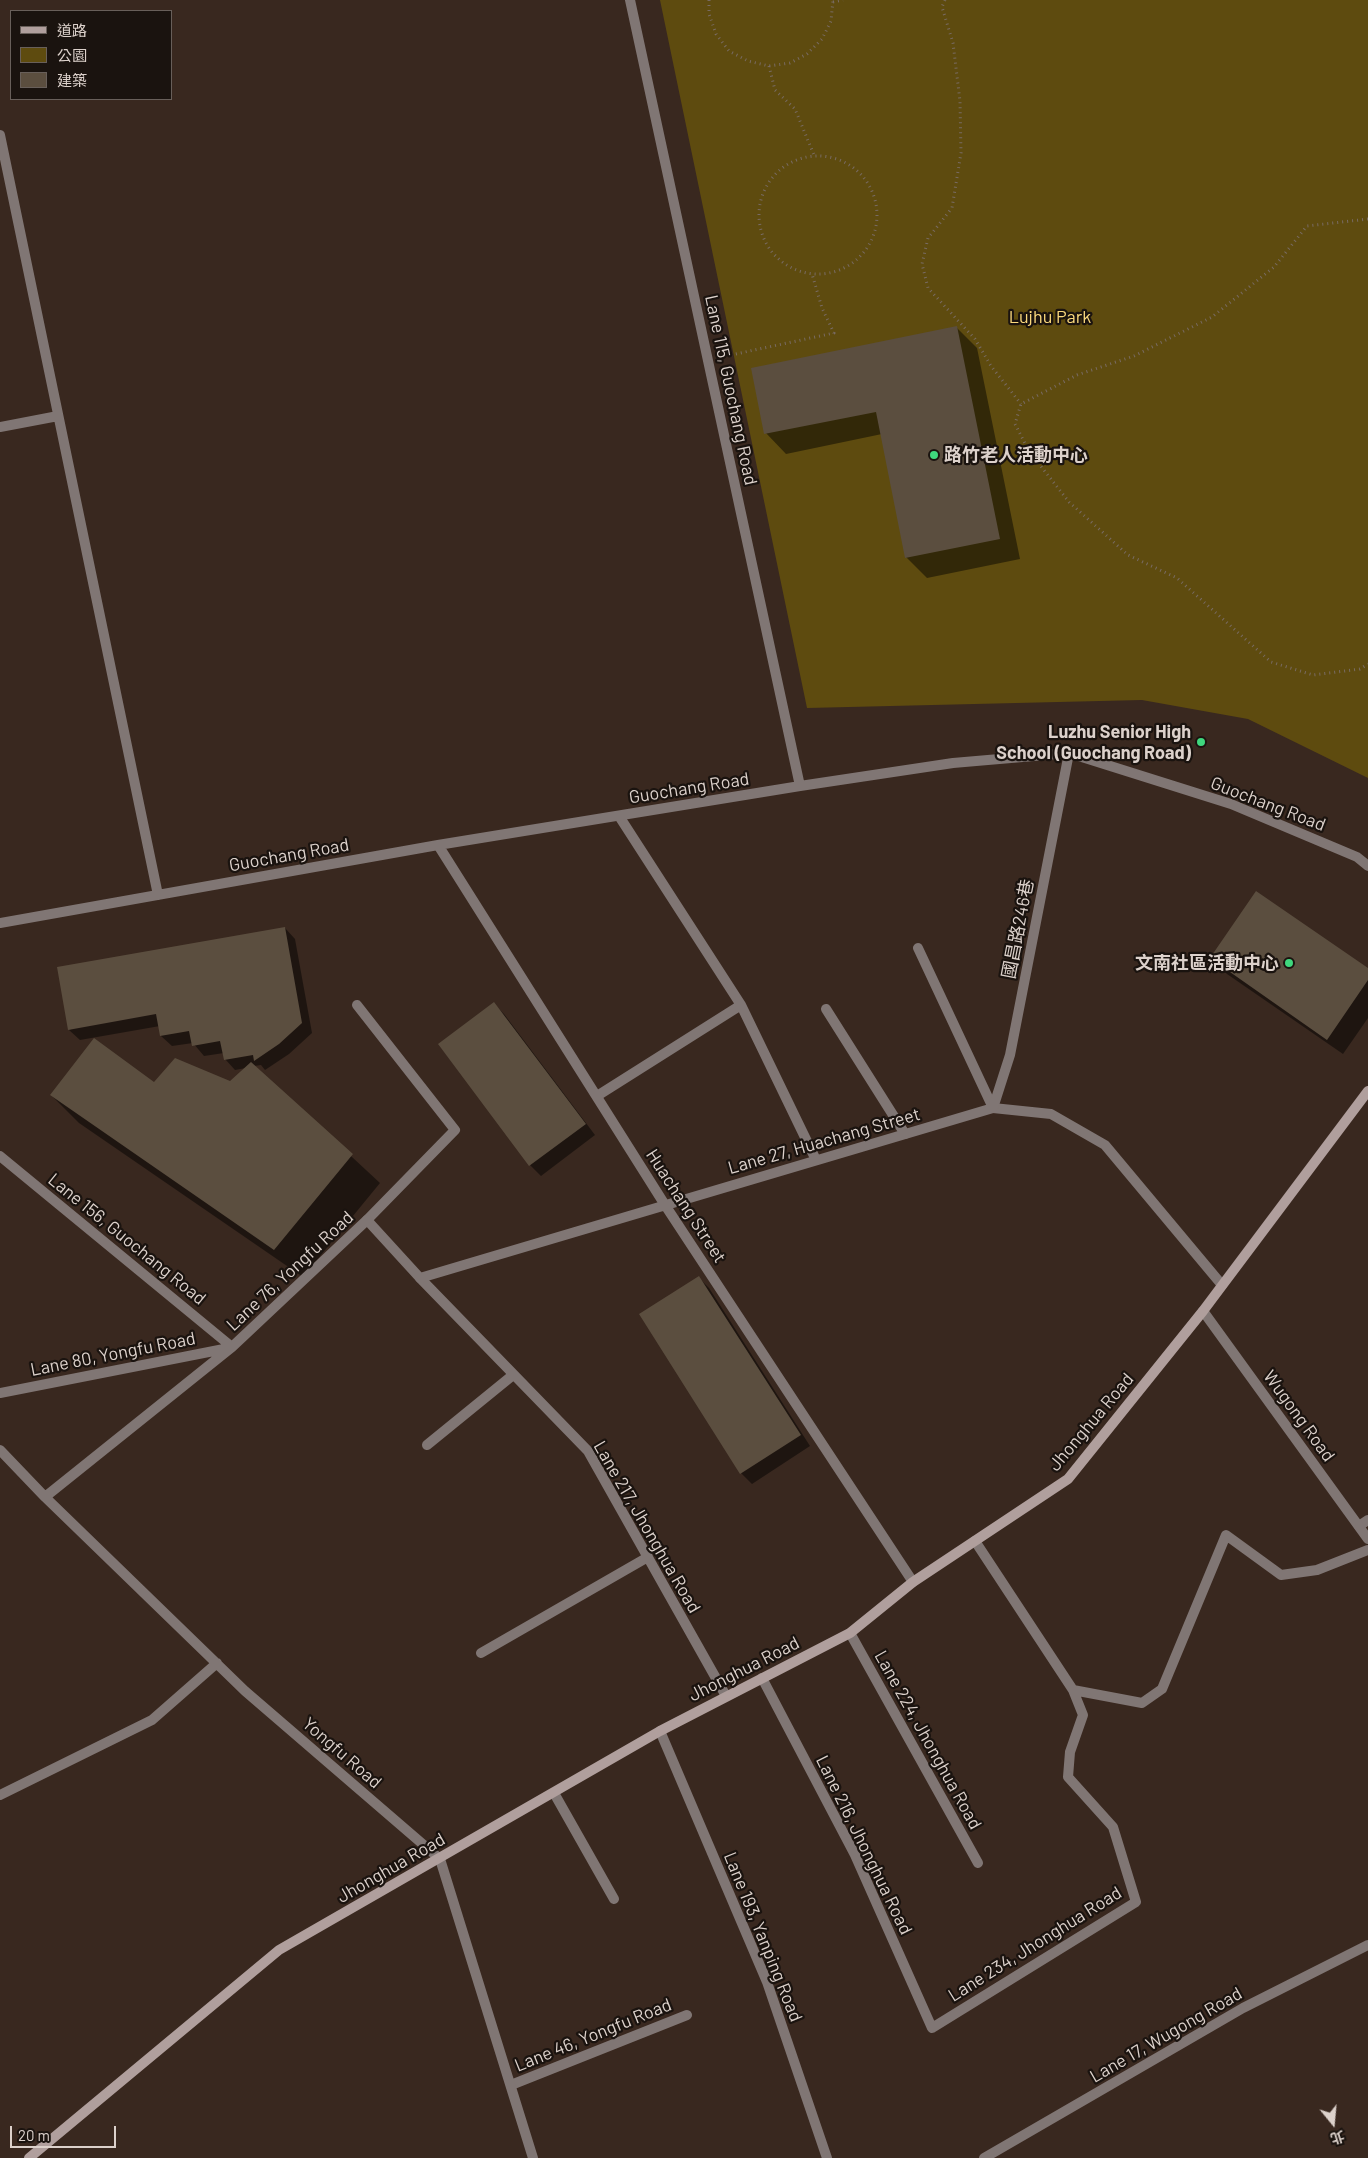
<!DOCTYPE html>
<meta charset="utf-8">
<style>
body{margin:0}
#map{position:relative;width:1368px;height:2158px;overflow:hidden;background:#39281f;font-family:Barlow,"Noto Sans TC",sans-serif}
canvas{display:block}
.legend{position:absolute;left:10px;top:10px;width:162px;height:90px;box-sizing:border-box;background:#1a130f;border:1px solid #685f5a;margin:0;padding:6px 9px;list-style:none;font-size:15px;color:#dcd1cb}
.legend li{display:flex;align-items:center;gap:10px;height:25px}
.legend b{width:25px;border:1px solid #685f5a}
.north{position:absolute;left:1308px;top:2098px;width:50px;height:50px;-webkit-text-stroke:4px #1a130f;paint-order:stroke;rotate:163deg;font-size:14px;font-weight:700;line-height:20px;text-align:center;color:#dcd1cb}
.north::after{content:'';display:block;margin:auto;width:18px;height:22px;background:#dcd1cb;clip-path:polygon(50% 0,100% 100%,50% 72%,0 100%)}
.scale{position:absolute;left:10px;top:2126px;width:106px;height:22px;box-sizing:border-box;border:2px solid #dcd1cb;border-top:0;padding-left:6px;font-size:15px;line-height:18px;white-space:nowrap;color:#dcd1cb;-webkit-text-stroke:4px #1a130f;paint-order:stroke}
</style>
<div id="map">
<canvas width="1368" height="2158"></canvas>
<ul class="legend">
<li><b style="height:6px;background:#b09f9d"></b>道路</li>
<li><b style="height:14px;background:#5e4b0f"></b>公園</li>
<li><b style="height:14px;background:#5b4e3f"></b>建築</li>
</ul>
<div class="north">北</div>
<div class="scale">20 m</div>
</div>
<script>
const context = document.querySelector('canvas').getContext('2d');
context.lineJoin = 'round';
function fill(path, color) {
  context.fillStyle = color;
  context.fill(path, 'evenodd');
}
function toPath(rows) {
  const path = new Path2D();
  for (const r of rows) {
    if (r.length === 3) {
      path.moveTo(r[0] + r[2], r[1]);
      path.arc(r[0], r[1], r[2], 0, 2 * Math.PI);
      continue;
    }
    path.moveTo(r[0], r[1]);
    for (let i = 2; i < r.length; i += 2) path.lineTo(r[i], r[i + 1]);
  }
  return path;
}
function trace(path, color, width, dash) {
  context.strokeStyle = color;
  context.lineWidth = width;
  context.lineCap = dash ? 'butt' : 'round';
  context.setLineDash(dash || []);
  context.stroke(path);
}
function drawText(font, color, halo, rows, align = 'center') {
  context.font = font + ' Barlow,"Noto Sans TC",sans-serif';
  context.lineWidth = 4.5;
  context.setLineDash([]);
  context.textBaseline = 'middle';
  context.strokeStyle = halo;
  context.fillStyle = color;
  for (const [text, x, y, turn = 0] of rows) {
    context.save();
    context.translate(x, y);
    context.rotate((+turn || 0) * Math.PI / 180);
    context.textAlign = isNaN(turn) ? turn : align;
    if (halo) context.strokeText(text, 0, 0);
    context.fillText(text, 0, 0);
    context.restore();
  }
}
const green = toPath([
 [660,0,1368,0,1368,778,1248,719,1142,700,807,708]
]);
const shadow = toPath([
 [956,327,977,348,1020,559,927,578,906,557,882,434,786,454,766,433],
 [285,928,295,939,312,1033,289,1054,265,1070,261,1065,254,1066,380,1183,303,1277,79,1123,51,1095,154,1084,230,1082,246,1068,235,1070,225,1059,224,1053,204,1056,193,1043,172,1046,161,1036,160,1026,80,1040,69,1030],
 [1211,958,1368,969,1368,1018,1343,1054,1227,974],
 [494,1004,504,1014,595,1135,541,1176,530,1165,439,1045],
 [699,1278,709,1288,810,1446,752,1484,741,1473]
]);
const building = toPath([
 [957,326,1000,539,905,558,876,412,764,434,751,368],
 [1256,891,1368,968,1368,980,1327,1040,1210,958],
 [285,927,302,1023,279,1044,254,1061,253,1055,224,1060,220,1041,192,1046,189,1031,160,1036,156,1014,68,1030,57,967],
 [494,1002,586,1124,529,1166,438,1044],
 [94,1038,154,1082,175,1058,230,1081,251,1062,353,1154,274,1250,50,1095],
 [699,1276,801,1435,740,1474,639,1314]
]);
const path = toPath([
 [709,0,709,14,716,34,729,51,748,61,769,66,790,63,807,54,822,39,831,21,833,0],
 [945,0,942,7,953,43,960,101,961,153,952,208,928,238,922,264,928,288,975,339,991,366,1021,404],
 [833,2,843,0],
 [769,66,775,90,795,109,814,155],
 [818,215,59],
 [1368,219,1307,226,1274,267,1212,317,1134,356,1077,375,1021,404,1015,424,1029,451,1069,502,1128,555,1177,578,1271,662,1313,675,1360,669,1368,664],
 [731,355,834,333,822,308,812,274]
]);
const lane = toPath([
 [619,816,741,1005,816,1160],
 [918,948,993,1108,1051,1114,1105,1145,1222,1285],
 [357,1005,455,1130,367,1220],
 [826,1009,905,1134],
 [597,1096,741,1005],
 [420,1278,588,1451,726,1696],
 [427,1445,513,1375],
 [1359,1526,1368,1520],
 [850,1633,978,1863],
 [481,1653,648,1557],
 [762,1678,855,1855,932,2028,1136,1902,1113,1827,1068,1777,1070,1752,1083,1715,1073,1690,975,1541],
 [1073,1690,1142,1703,1162,1689,1226,1535,1281,1575,1317,1570,1368,1550],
 [660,1731,767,1982,827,2158],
 [554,1793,614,1899],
 [511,2085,687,2015],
 [984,2158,1243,2008,1368,1945]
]);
const street = toPath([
 [630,0,800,786],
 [0,135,158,895],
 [0,427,58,416],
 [438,845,665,1205,913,1582],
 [0,923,438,845,800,786,953,763,1069,753,1231,804,1357,857,1368,866],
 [0,1156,232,1347],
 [1203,1311,1368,1539],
 [0,1393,229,1348],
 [0,1450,45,1497,245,1691,440,1859,533,2158],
 [45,1497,232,1347,367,1220,420,1278,993,1108,1010,1055,1069,753],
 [0,1795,152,1720,217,1663]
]);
const secondary = toPath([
 [29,2158,279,1950,660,1731,850,1633,913,1582,1068,1479,1203,1311,1368,1091]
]);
const markers = [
 [934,455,5,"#3fd77d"],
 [1201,742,5,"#3fd77d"],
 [1289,963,5,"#3fd77d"]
];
const parkNames = [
 ["Lujhu Park",1050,317]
];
const streetNames = [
 ["Lane 115, Guochang Road",731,390,78],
 ["Guochang Road",689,788,-9],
 ["Guochang Road",1268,804,21],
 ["Guochang Road",289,855,-10],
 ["國昌路246巷",1018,929,-79],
 ["Lane 27, Huachang Street",824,1141,-16],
 ["Huachang Street",686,1206,57],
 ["Lane 156, Guochang Road",127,1239,39],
 ["Lane 76, Yongfu Road",290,1271,-43],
 ["Lane 80, Yongfu Road",113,1354,-11],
 ["Wugong Road",1299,1416,54],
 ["Jhonghua Road",1091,1422,-50],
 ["Lane 217, Jhonghua Road",647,1527,60],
 ["Jhonghua Road",744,1669,-27],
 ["Lane 224, Jhonghua Road",928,1740,61],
 ["Yongfu Road",342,1753,41],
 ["Lane 216, Jhonghua Road",864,1845,64],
 ["Jhonghua Road",391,1868,-30],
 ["Lane 193, Yanping Road",763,1937,68],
 ["Lane 234, Jhonghua Road",1035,1944,-32],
 ["Lane 46, Yongfu Road",593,2035,-22],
 ["Lane 17, Wugong Road",1166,2035,-30]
];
const poiNames = [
 ["路竹老人活動中心",944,455,"left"],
 ["Luzhu Senior High",1191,732],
 ["School (Guochang Road)",1191,753],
 ["文南社區活動中心",1279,963]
];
fill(green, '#5e4b0f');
fill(shadow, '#0007');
fill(building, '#5b4e3f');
trace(path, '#796b63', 3, [1, 4]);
trace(lane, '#807674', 10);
trace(street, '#807674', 10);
trace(secondary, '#b09f9d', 10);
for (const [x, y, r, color] of markers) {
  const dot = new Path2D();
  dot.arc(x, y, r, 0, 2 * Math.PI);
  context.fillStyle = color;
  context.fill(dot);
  trace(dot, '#1a130f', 2);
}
drawText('18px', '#fbd97d', '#1a130f', parkNames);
drawText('18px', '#dcd1cb', '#1a130f', streetNames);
drawText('bold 18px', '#dcd1cb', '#1a130f', poiNames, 'right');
</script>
